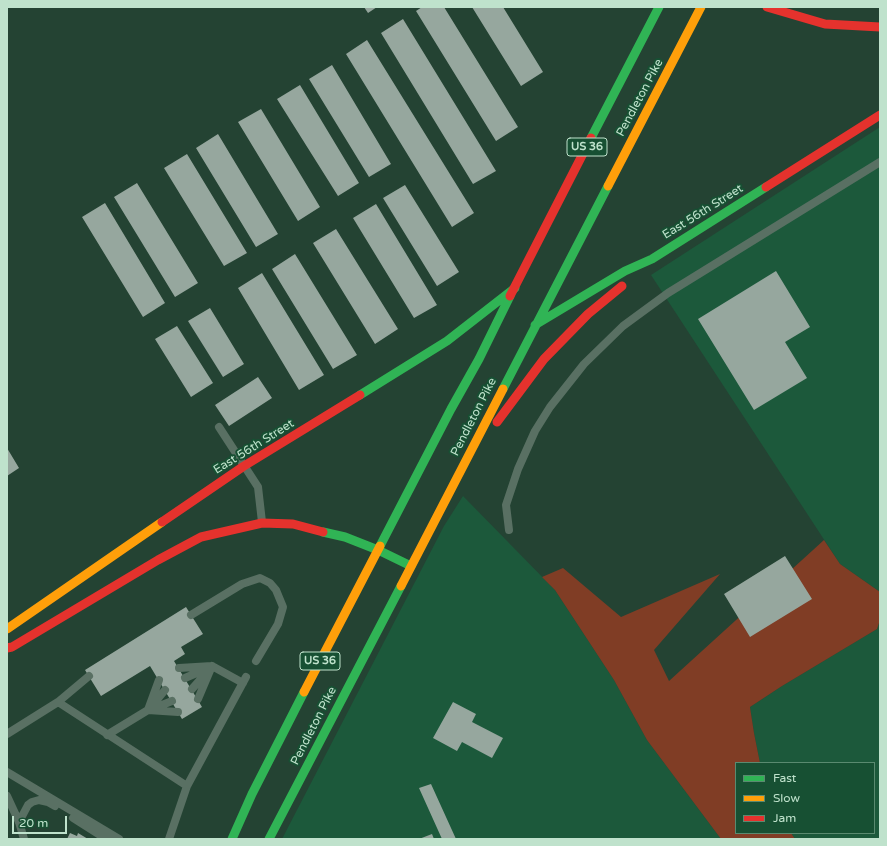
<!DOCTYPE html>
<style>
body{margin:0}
#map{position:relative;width:887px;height:846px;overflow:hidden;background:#244333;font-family:"Varela Round",sans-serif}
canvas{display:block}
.frame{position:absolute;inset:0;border:8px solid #bfe2cc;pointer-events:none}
.legend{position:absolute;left:735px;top:762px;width:140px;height:72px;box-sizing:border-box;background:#175033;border:1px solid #5a8a70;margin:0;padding:5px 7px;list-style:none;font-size:12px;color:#bfe2cc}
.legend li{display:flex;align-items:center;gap:8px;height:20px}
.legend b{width:20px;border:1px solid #5a8a70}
.scale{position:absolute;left:12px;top:816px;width:55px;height:18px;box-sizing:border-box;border:2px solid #bfe2cc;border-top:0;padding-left:5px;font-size:12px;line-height:14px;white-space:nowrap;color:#bfe2cc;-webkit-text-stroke:3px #175033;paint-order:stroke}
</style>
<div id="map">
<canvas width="887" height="846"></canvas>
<div class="frame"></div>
<ul class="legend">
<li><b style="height:5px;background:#30b455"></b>Fast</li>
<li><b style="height:5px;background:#ff9f0a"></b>Slow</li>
<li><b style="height:5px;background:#e5322d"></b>Jam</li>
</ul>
<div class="scale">20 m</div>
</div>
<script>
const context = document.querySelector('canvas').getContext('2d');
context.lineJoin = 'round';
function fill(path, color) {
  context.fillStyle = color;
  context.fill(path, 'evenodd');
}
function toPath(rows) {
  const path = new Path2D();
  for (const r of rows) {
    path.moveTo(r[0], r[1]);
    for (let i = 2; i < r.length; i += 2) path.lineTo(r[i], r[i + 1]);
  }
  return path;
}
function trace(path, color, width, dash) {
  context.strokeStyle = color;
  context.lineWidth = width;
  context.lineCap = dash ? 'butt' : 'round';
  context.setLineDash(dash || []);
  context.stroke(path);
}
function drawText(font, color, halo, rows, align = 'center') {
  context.font = font + ' "Varela Round",sans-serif';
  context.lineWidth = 4;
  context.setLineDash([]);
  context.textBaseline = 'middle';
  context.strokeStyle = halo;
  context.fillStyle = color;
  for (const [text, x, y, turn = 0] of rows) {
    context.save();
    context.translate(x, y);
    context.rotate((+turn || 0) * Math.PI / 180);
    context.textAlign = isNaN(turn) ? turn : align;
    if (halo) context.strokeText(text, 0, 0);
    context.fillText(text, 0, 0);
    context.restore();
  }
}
const built = toPath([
 [880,127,880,592,840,564,651,275],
 [463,496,555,590,614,680,647,740,721,839,282,839,444,526],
 [880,620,880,839,795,839,791,833,874,833,874,763,760,763,754,733,750,707,782,686,877,629]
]);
const green = toPath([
 [824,540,840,564,880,592,880,620,877,629,782,686,750,707,754,733,760,763,736,763,736,833,791,833,795,839,721,839,647,740,614,680,555,590,542,577,563,568,621,617,720,574,654,650,669,681]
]);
const building = toPath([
 [364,7,377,7,368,13],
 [422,7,444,7,518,127,496,141,416,11],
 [472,7,503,7,543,72,521,86],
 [403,19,496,171,473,184,381,33],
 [367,40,474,213,452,227,346,54],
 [332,65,391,164,369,177,309,79],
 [300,85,359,183,338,196,277,99],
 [261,109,320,207,298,221,238,122],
 [218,134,278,234,256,247,196,148],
 [187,154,247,253,224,266,164,168],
 [137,183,198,283,175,297,114,197],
 [405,185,459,272,437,286,383,198],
 [105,203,165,303,143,317,82,217],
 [376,204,437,305,414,318,353,218],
 [336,229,398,329,375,344,313,243],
 [295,254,357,355,333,369,272,269],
 [776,271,810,327,785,342,807,378,754,410,698,319],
 [262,273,324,375,299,390,238,288],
 [210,308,244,364,223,377,188,321],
 [177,326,213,383,191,397,155,339],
 [258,377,272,398,229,426,215,405],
 [7,448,19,468,7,476],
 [785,556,812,599,750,637,724,594],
 [186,607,203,634,181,647,185,654,174,661,202,707,182,719,150,666,101,696,85,670],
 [453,702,476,714,472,722,503,738,492,758,462,742,457,751,433,738],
 [431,784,456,839,442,839,419,788],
 [70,833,77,836,78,833,88,839,67,839],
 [432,834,434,839,419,839]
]);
const lane = toPath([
 [219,427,258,487,262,522],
 [509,530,506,505,518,469,535,431,550,407,584,364,623,326,668,293,880,162],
 [191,615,242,584,260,578,270,583,276,590,283,607,278,624,256,661],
 [179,668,212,666],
 [185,678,206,669],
 [192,689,208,671],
 [198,699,212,666,243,683],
 [58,702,89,676],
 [151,707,165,690],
 [152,709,172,701],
 [148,710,159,680],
 [7,734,58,702,187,786,169,839],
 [107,735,148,710,178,712],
 [7,772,119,839],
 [187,786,246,677],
 [7,796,19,822,24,839],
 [73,818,106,839],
 [19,822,28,805,32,802,39,800,48,802,55,806]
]);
const fast = toPath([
 [591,138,659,7],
 [535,325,625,271,652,259,766,187],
 [503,389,608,186],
 [360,395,447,341,515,288],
 [323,532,345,537,378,550,411,566],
 [380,546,451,409,479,359,510,296],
 [232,839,252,794,304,692],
 [269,839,401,586]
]);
const slow = toPath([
 [608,186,701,7],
 [401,586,503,389],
 [7,629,162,522],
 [304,692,380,546]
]);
const jam = toPath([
 [767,7,825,24,880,27],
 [766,187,880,115],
 [510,296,591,138],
 [497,422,544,359,588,314,622,286],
 [162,522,244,466,360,395],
 [7,648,12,647,158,560,201,537,262,523,293,524,323,532]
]);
const shields = [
 [587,147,40],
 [320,661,40]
];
const shieldNames = [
 ["US 36",587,147],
 ["US 36",320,661]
];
const streetNames = [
 ["Pendleton Pike",640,98,-62],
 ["East 56th Street",703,212,-32],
 ["Pendleton Pike",474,417,-63],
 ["East 56th Street",254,447,-32],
 ["Pendleton Pike",314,726,-63]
];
fill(built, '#1c593b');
fill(green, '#803d25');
fill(building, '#96a79e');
trace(lane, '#597063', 8);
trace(fast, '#30b455', 9);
trace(slow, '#ff9f0a', 9);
trace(jam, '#e5322d', 9);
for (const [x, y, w] of shields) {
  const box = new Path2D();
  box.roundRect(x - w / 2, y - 9, w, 18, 3);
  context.fillStyle = '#175033';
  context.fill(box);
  trace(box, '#bfe2cc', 1);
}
drawText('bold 11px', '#bfe2cc', null, shieldNames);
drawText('12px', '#bfe2cc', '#175033', streetNames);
</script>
